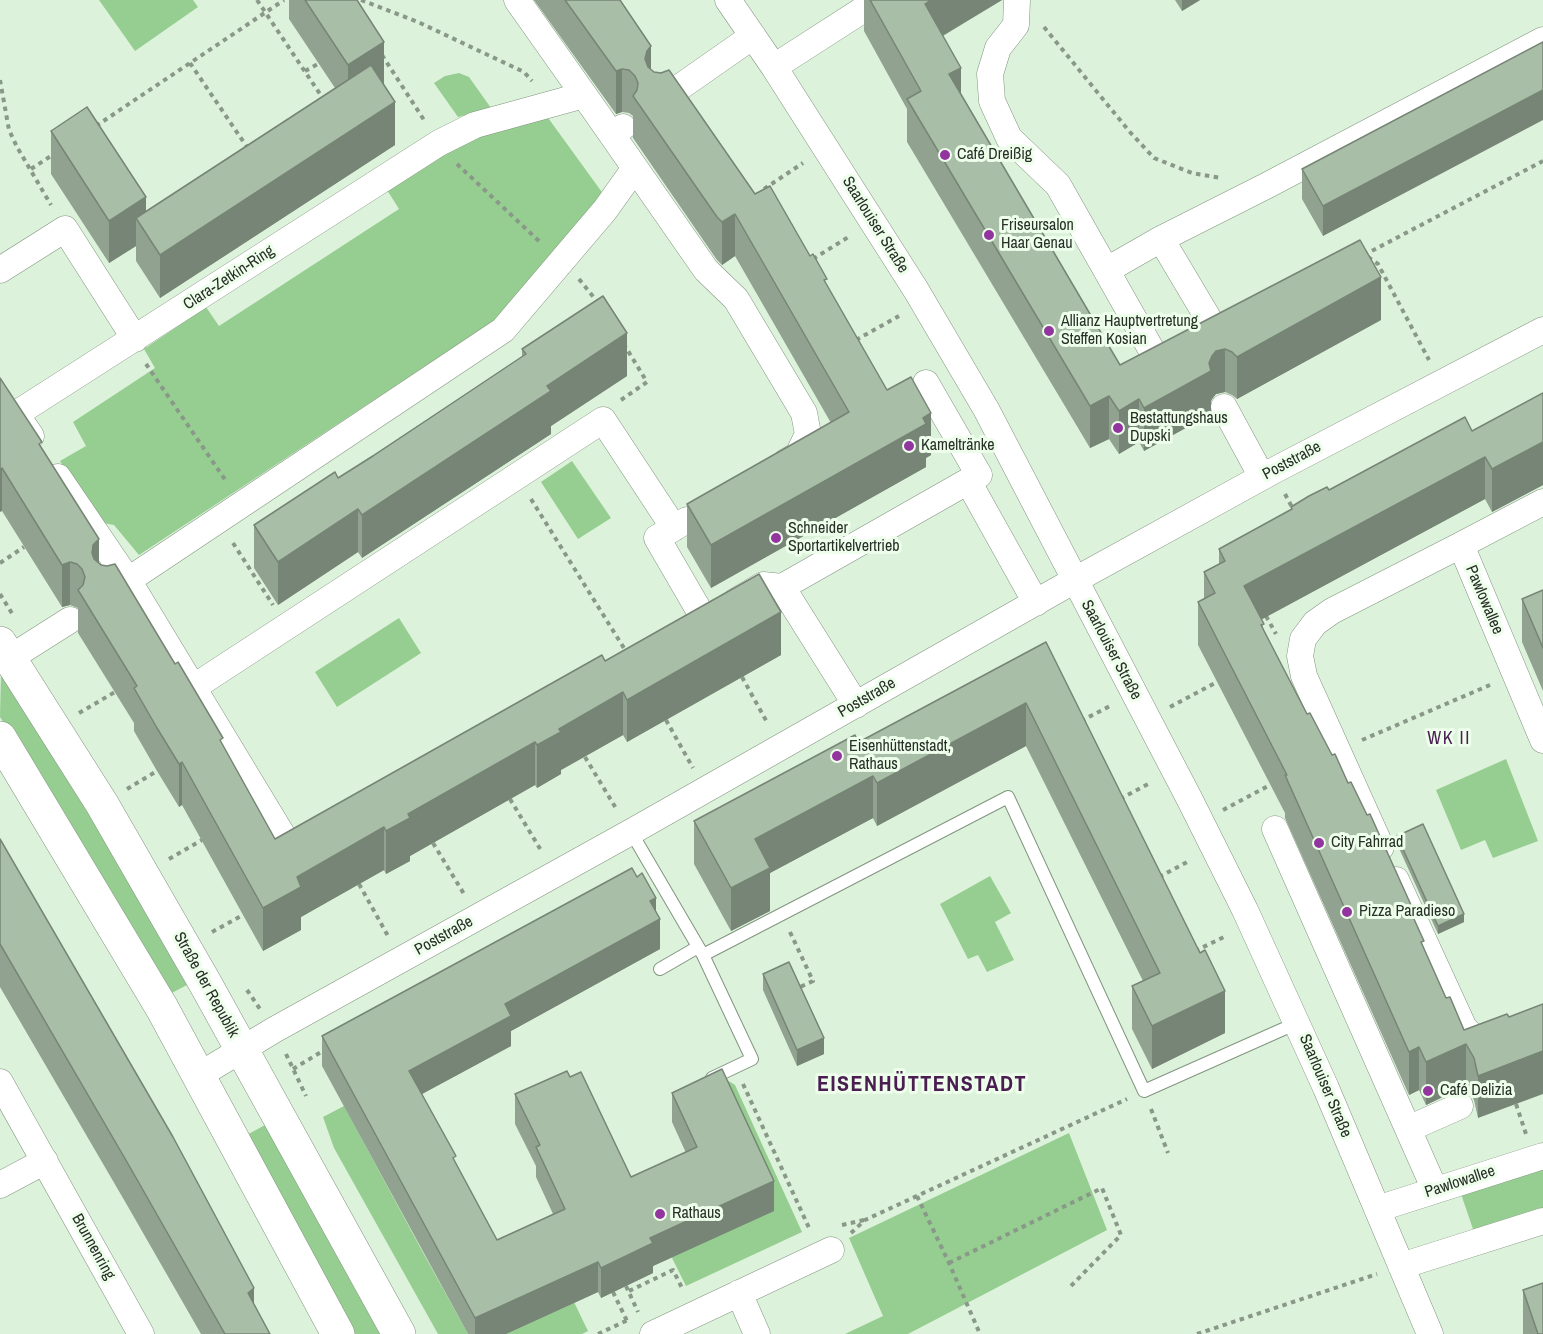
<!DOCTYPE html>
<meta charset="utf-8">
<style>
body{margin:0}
canvas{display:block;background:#ddf2db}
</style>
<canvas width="1543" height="1334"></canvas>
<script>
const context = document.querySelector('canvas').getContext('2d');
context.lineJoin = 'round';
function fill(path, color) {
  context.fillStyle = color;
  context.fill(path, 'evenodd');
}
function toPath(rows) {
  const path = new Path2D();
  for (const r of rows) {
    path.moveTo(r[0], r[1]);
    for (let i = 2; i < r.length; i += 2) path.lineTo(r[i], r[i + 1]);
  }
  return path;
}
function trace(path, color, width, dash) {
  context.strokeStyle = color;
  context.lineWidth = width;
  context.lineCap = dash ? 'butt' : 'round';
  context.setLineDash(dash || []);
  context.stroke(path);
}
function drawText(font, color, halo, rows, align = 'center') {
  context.font = font + ' "Archivo Narrow",sans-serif';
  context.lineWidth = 6;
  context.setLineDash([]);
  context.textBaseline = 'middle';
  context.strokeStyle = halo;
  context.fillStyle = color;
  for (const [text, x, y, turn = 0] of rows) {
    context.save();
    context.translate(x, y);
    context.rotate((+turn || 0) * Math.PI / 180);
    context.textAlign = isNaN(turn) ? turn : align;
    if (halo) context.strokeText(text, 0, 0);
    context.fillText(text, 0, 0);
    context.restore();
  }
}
const green = toPath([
 [99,0,193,0,198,7,135,51],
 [459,73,469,77,491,108,458,117,434,83,445,76],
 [546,115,604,195,498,318,139,555,114,525,98,522,60,461,86,446,73,422,155,368,144,349,206,307,219,326,399,209,387,190,472,137],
 [572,461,611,518,578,539,541,482],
 [399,618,421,653,337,707,315,672],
 [1,673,125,872,187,985,166,996,30,763,0,717],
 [1506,759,1538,841,1493,858,1485,840,1461,850,1436,790],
 [990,876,1011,913,995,922,1014,960,987,972,978,955,968,959,940,904],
 [727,1080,735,1085,802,1232,686,1286,672,1258],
 [344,1106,421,1249,468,1334,438,1334,334,1148,323,1117],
 [265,1125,380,1334,352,1334,243,1137],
 [1069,1133,1107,1230,908,1334,845,1334,883,1316,849,1238],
 [1543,1166,1543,1214,1475,1235,1460,1191],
 [574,1302,588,1331,582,1334,506,1334]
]);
const path = toPath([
 [257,0,324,100],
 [361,0,418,22,524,72,532,81],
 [1044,27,1129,131,1154,158,1192,173,1221,178],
 [382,55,424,120],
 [190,63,249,150],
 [305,71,318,64],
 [0,80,9,130,17,147,51,205],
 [96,126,284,0],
 [457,164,541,243],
 [31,169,54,154],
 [764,189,803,163],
 [1364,255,1543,161],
 [1368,257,1378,264,1429,360],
 [813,259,850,236],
 [579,279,599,304],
 [856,340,899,316],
 [146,364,226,481],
 [621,400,647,382,625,346],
 [1285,494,1293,509],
 [531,499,627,653],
 [233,543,273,605],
 [0,563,24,547],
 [0,594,13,615],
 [1266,616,1276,634],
 [742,677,768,724],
 [1170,707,1217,682],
 [79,713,115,692],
 [666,720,693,768],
 [1081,721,1112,705],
 [1362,740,1490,685],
 [585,757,617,810],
 [127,789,157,771],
 [510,799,542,852],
 [1120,799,1150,783],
 [1223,810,1270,785],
 [433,843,464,894],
 [169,859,202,840],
 [1159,877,1189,861],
 [359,884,388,936],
 [212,932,243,915],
 [790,932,813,981,798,988],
 [1195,951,1226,936],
 [247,990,260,1009],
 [286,1054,306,1096],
 [293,1069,326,1049],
 [743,1084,810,1230],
 [1516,1104,1526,1134],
 [1151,1109,1168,1153],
 [917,1196,949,1263,980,1334],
 [842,1225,864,1220],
 [851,1233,865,1220,1127,1099],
 [949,1263,1102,1188,1121,1235,1069,1288],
 [626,1286,638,1312],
 [629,1291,673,1270,683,1290],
 [613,1292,627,1321],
 [598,1334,630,1319],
 [1197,1334,1377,1274]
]);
const lane = toPath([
 [631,832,703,955,1008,797,1144,1091,1297,1023],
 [703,955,752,1059,712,1078],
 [660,969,698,947]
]);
const street = toPath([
 [517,0,584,95],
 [728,0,774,67,916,290,986,409,1190,800,1245,910,1326,1088,1430,1334],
 [1017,0,1016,25,998,48,990,74,992,101,1009,138,1058,185,1160,365,1217,333,1161,239],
 [774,67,878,0],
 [660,101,753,36],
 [635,168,706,270,736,299,804,413,808,434,798,455,786,462],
 [0,270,65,229,135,339],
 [1107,270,1161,239,1266,186,1543,40],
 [1224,407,1262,477],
 [31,436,16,414,439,143,475,125,584,95,612,135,623,127],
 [58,477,128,580,292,851,304,844],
 [968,481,1036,603],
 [1543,502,1461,545,1543,740],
 [687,520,657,538,704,619],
 [782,587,979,475,926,383],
 [115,589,503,330,605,210,635,168,612,135],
 [736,601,763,585,782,587,856,705],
 [10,658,70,620],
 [194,687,603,420,674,528],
 [1275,829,1435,1190],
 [1381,847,1304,676,1300,656,1303,639,1315,623,1332,611,1461,545],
 [1396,880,1464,1028,1475,1039,1497,1042,1543,1026],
 [198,1076,274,1030,631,832,1075,580,1273,471,1543,330],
 [0,1082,141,1334],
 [1408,1129,1460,1106],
 [0,1185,45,1161],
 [1377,1209,1543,1156],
 [1401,1266,1543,1221],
 [739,1293,757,1334],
 [653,1334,831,1250]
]);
const secondary = toPath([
 [0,643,102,804,205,983,399,1334],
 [0,738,162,1008,338,1334]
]);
const wall = toPath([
 [289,0,357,0,384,84,395,145,160,298,136,261,136,246,109,263,51,174,51,131,146,211,335,88,289,19],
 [534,0,620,0,651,70,755,194,827,286,887,390,931,455,926,458,926,467,711,588,687,547,687,504,831,423,735,256,722,265,717,260,633,138,633,116,629,113,622,112,616,114],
 [864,0,1002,0,943,36,961,95,1120,365,1381,320,1237,399,1232,395,1225,392,1216,394,1212,399,1211,401,1211,414,1144,451,1139,442,1119,454,1109,439,1090,448,907,142,907,109,864,31],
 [1175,0,1200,0,1182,11],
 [1543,42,1323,236,1302,199,1302,169],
 [522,349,627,376,551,426,551,434,362,558,358,552,278,605,254,568,254,525,338,478,522,357],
 [0,378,42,449,99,563,223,746,275,839,605,661,781,655,627,742,623,735,561,770,561,774,537,788,535,785,410,856,410,861,386,874,384,870,301,917,301,930,263,951,182,805,179,807,157,771,134,731,134,723,78,633,78,608,70,605,62,607,2,511],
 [1543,393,1543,485,1492,512,1485,499,1261,619,1264,631,1307,714,1348,783,1411,913,1424,949,1446,998,1464,1030,1507,1014,1478,1118,1474,1100,1466,1086,1426,1105,1419,1090,1409,1095,1285,818,1285,813,1198,645,1198,602,1204,599,1204,572,1219,564,1219,549,1291,510,1291,507,1472,431],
 [1543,590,1543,691,1522,642,1522,599],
 [1046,642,1225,1033,1152,1069,1132,1029,1132,986,1143,981,1026,746,877,826,873,818,770,873,770,911,731,931,694,864,694,821,859,742],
 [1397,836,1464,922,1438,934,1397,844],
 [0,839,254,1304,270,1334,201,1334,127,1205,0,987],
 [656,911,660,949,511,1031,511,1046,422,1094,456,1164,497,1240,553,1214,536,1177,536,1166,515,1124,515,1094,570,1077,631,1177,686,1153,672,1122,672,1093,774,1211,653,1266,653,1273,601,1298,598,1292,506,1334,468,1334,322,1066,322,1036],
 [763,974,824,1054,797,1066,763,990],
 [1523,1290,1543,1334,1523,1334]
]);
const shadedWall = toPath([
 [931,0,1002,0,925,46,925,4],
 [1182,0,1200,0,1182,11],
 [384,42,384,84,348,108,348,65],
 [651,46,651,89,645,59,647,51],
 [961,68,961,111,949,74],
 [622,69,622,112,616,114,616,71],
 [1543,90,1543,120,1323,236,1323,206],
 [395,102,395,145,160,298,160,255],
 [146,197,146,233,136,218,136,246,109,263,109,221],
 [735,214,735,256,722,265,722,222],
 [1381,277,1381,320,1237,399,1237,357],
 [627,333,627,376,551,426,551,434,362,558,362,515,547,386],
 [1225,349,1225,392,1216,394,1212,399,1211,401,1211,414,1144,451,1144,408,1209,363,1212,356,1216,351],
 [1109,396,1109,439,1090,448,1090,406],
 [1139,399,1139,442,1119,454,1119,411],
 [931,413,931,455,926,458,926,467,711,588,711,545],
 [1543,442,1543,485,1492,512,1492,469],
 [1485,457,1485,499,1244,629,1244,586],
 [2,468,2,511,0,512,0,470],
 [358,509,358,552,278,605,278,562],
 [99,539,99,581,92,553,93,545],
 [70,562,70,605,62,607,62,565],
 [781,612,781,655,627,742,627,700],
 [623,692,623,735,561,770,561,774,537,788,537,745,559,729],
 [1026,703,1026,746,877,826,877,783],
 [535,742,535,785,410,856,410,861,386,874,386,831,408,814],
 [182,762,182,805,179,807,179,764],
 [873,776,873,818,770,873,770,911,731,931,731,888,755,839],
 [384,827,384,870,301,917,301,930,263,951,263,908,297,877],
 [656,898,656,922,660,919,660,949,511,1031,511,1046,409,1101,409,1071,505,1004,650,901],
 [1464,914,1464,922,1438,934,1438,926],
 [1225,991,1225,1033,1152,1069,1152,1026],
 [824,1038,824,1054,797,1066,797,1050],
 [1466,1044,1466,1086,1426,1105,1426,1062],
 [1419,1047,1419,1090,1409,1095,1409,1052],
 [1543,1051,1543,1094,1478,1118,1478,1076],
 [774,1181,774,1211,653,1266,653,1273,601,1298,601,1268,650,1238],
 [598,1262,598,1292,506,1334,475,1334,475,1318],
 [254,1288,254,1331,248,1293]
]);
const building = toPath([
 [305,0,357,0,384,42,348,65,305,0],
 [565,0,620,0,651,46,647,51,645,59,648,67,654,72,661,73,669,70,755,194,770,186,810,256,813,254,827,279,824,280,887,390,911,377,931,413,923,418,926,424,711,545,687,504,849,412,735,214,722,222,717,217,633,96,637,90,638,83,635,76,629,70,622,69,616,71,565,0],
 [870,0,931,0,925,4,961,68,949,74,1120,365,1360,240,1381,277,1237,357,1232,352,1225,349,1216,351,1212,356,1209,363,1211,371,1144,408,1139,399,1119,411,1109,396,1090,406,907,99,921,91,870,0],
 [1543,42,1543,90,1323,206,1302,169,1543,42],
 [371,65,395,102,160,255,136,218,371,65],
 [87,107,146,197,109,221,51,131,87,107],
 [603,296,627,333,547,386,551,391,362,515,358,509,278,562,254,525,335,472,338,478,373,456,526,354,522,349,603,296],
 [0,378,42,442,39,444,99,539,93,545,92,553,94,559,101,565,107,566,115,564,175,664,178,662,223,738,220,740,275,839,602,655,605,661,759,574,781,612,627,700,623,692,559,729,561,732,537,745,535,742,408,814,410,818,386,831,384,827,297,877,301,887,263,908,182,762,179,764,157,728,134,688,137,686,78,590,83,585,85,577,82,569,77,564,70,562,62,565,2,468,0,470,0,378],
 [1543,393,1543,442,1492,469,1485,457,1244,586,1264,624,1261,625,1307,714,1310,713,1332,755,1335,754,1348,783,1351,782,1367,815,1370,814,1411,905,1408,906,1424,941,1421,942,1446,998,1450,997,1464,1030,1507,1014,1509,1017,1543,1004,1543,1051,1478,1076,1474,1058,1466,1044,1426,1062,1419,1047,1409,1052,1285,775,1287,775,1198,602,1215,593,1204,572,1225,561,1219,549,1292,509,1291,507,1309,496,1327,487,1329,490,1465,417,1472,431,1543,393],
 [1543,590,1543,648,1522,599,1543,590],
 [1046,642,1200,953,1205,950,1225,991,1152,1026,1132,986,1160,973,1026,703,877,783,873,776,755,839,770,868,731,888,694,821,855,735,859,742,1046,642],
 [1423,824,1464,914,1438,926,1397,836,1423,824],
 [0,839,173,1137,254,1288,248,1293,270,1334,225,1334,127,1162,0,944,0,839],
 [632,868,637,877,642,873,656,898,650,901,660,919,505,1004,511,1016,409,1071,456,1156,453,1158,497,1240,565,1209,536,1147,540,1145,515,1094,567,1071,570,1077,581,1072,631,1177,697,1147,672,1093,722,1069,774,1181,650,1238,653,1243,601,1268,598,1262,475,1318,322,1036,632,868],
 [789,962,824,1038,797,1050,763,974,789,962],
 [1543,1283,1543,1334,1538,1334,1523,1290,1543,1283]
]);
const markers = [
 [945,155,6,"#92359f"],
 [989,235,6,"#92359f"],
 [1049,331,6,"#92359f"],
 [1118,428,6,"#92359f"],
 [909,446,6,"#92359f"],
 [776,538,6,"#92359f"],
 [837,756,6,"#92359f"],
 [1319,843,6,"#92359f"],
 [1347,912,6,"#92359f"],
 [1428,1091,6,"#92359f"],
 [660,1214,6,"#92359f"]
];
const poiNames = [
 ["Café Dreißig",957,155],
 ["Friseursalon",1001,226],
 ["Haar Genau",1001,244],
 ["Allianz Hauptvertretung",1061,322],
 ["Steffen Kosian",1061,340],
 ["Bestattungshaus",1130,419],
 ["Dupski",1130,437],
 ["Kameltränke",921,446],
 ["Schneider",788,529],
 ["Sportartikelvertrieb",788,547],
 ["Eisenhüttenstadt,",849,747],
 ["Rathaus",849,765],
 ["City Fahrrad",1331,843],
 ["Pizza Paradieso",1359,912],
 ["Café Delizia",1440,1091],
 ["Rathaus",672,1214]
];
const streetNames = [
 ["Saarlouiser Straße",875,225,58],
 ["Clara-Zetkin-Ring",229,278,-33],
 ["Poststraße",1292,461,-28],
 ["Pawlowallee",1484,600,67],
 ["Saarlouiser Straße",1111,650,62],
 ["Poststraße",867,698,-30],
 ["Poststraße",444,936,-29],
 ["Straße der Republik",206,985,61],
 ["Saarlouiser Straße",1325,1086,67],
 ["Pawlowallee",1460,1182,-18],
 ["Brunnenring",93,1247,61]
];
const neighbourhoodNames = [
 ["WK II",1449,739]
];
const districtNames = [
 ["EISENHÜTTENSTADT",922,1085]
];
fill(green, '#95ce90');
trace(lane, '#81957f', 14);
trace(street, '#81957f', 27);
trace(secondary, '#81957f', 34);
trace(path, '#899888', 4, [4.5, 4.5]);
trace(lane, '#fff', 12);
trace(street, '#fff', 26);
trace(secondary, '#fff', 33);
fill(wall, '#91a390');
fill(shadedWall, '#768575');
fill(building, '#a9bea7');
trace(building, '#768575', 1.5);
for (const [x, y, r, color] of markers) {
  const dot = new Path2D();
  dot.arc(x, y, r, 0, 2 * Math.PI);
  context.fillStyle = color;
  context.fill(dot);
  trace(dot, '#edfeeb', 2);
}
drawText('16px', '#272f27', '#edfeeb', poiNames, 'left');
drawText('16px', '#272f27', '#edfeeb', streetNames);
context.letterSpacing = '1.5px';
drawText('18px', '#4a1e51', '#edfeeb', neighbourhoodNames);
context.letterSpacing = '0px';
context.letterSpacing = '1.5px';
drawText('bold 22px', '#4a1e51', '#edfeeb', districtNames);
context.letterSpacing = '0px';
</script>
